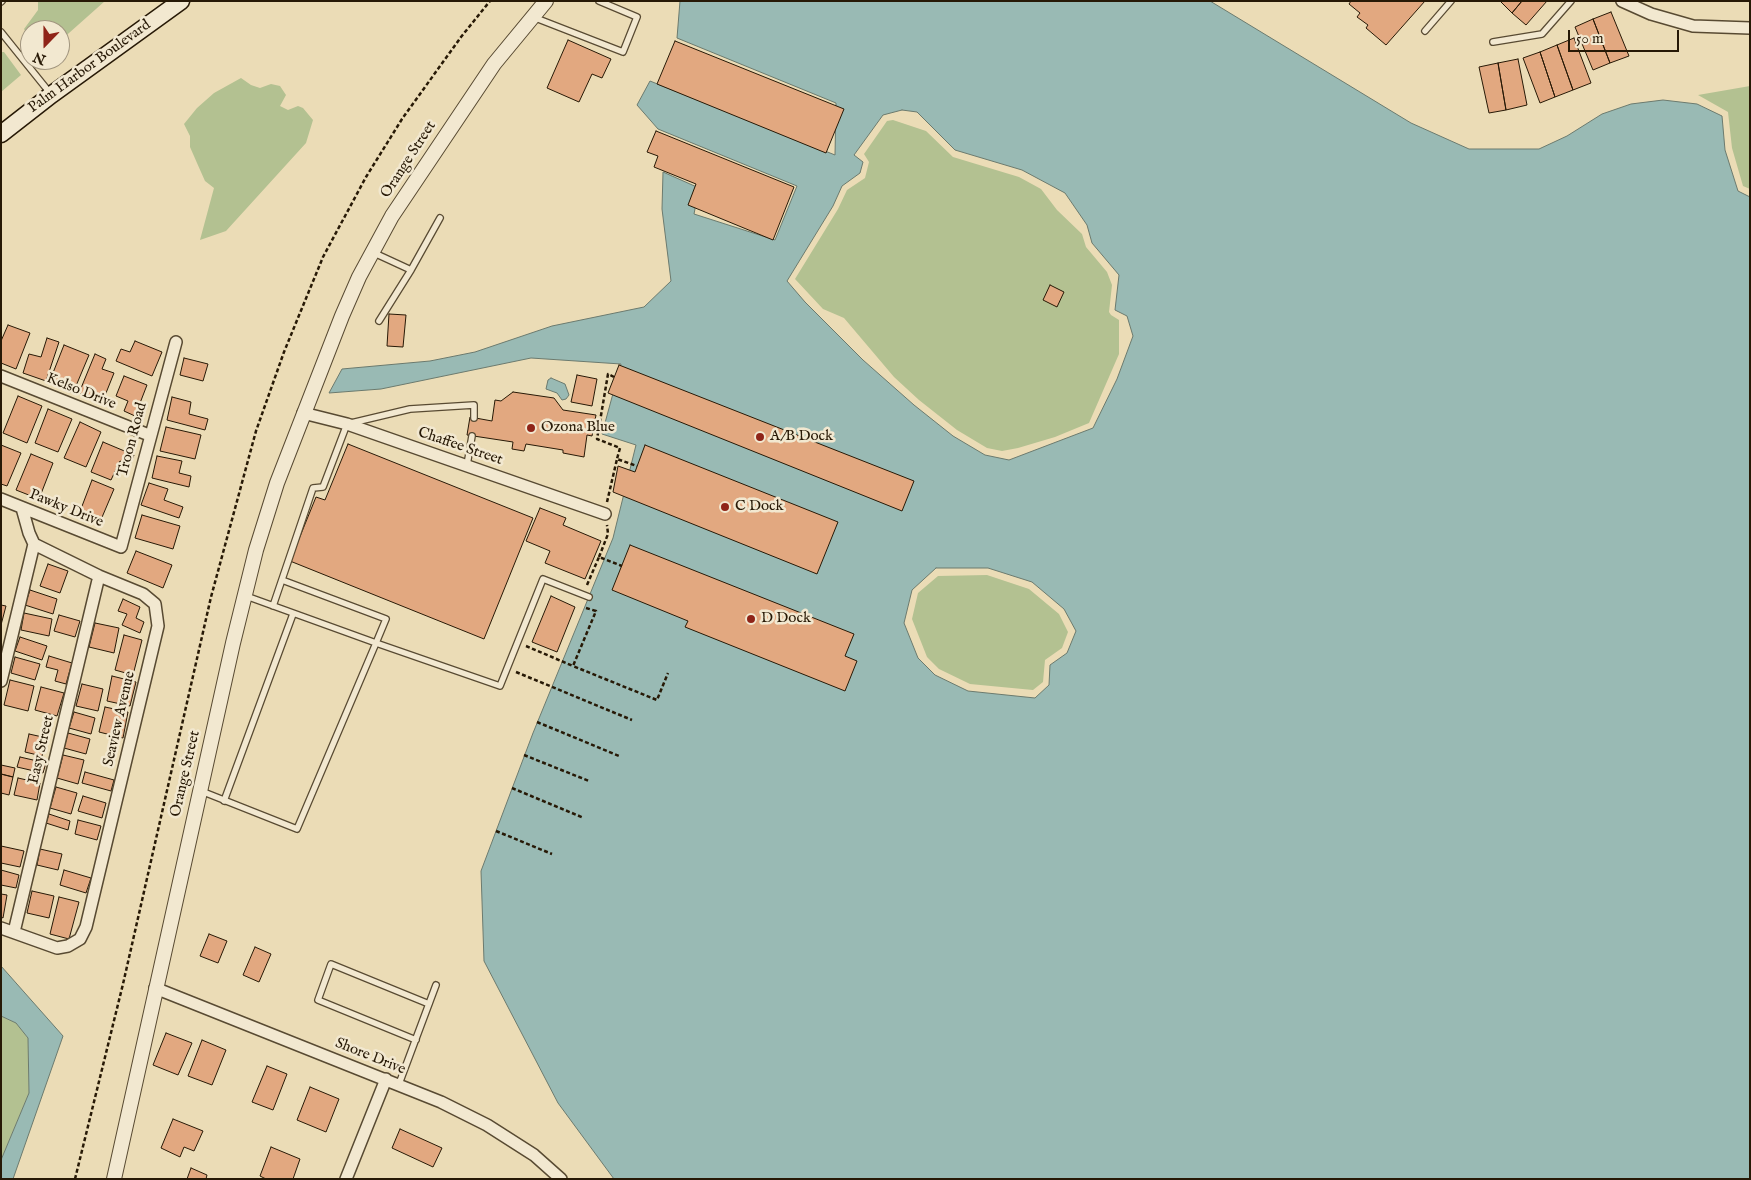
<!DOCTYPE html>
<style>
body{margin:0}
#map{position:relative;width:1751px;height:1180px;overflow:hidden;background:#ebdcb6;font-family:"IM FELL English",serif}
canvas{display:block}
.frame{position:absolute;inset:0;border:2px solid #271906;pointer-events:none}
.north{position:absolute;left:20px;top:20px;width:50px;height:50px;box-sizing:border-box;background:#f2e8d0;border:1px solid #a1957f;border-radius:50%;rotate:202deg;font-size:14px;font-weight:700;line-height:20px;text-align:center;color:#271906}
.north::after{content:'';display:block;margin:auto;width:18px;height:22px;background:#8f2418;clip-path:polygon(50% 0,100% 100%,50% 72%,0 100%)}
.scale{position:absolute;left:1568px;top:30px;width:111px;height:22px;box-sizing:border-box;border:2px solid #271906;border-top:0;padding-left:6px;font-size:15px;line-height:18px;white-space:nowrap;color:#271906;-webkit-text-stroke:4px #f2e8d0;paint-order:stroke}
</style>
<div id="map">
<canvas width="1751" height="1180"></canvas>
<div class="frame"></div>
<div class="north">N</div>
<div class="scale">50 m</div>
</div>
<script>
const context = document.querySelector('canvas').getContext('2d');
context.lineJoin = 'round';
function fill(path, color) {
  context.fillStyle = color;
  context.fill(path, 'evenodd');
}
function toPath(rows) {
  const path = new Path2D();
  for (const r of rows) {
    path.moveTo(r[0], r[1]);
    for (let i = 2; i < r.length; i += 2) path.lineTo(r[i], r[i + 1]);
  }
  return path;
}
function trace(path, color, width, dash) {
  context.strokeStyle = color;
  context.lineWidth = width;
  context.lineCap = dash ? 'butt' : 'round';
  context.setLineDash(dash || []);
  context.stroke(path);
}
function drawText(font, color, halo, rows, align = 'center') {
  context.font = font + ' "IM FELL English",serif';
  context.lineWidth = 5;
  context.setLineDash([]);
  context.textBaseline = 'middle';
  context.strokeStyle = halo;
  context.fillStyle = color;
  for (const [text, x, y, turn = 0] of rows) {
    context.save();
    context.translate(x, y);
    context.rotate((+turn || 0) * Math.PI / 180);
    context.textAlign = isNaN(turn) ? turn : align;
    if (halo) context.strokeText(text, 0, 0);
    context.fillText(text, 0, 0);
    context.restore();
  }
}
const green = toPath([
 [38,1,105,1,60,41,60,30,30,30,30,38,24,29,38,10],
 [1,52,4,52,21,75,1,92],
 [241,78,251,85,260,88,271,84,280,86,286,95,280,106,288,110,298,106,303,108,313,120,306,143,226,231,200,240,214,188,205,181,197,163,190,147,190,136,184,124,197,108,214,93],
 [1750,86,1750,189,1743,186,1732,148,1728,112,1698,95],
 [893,120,926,131,953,157,1019,177,1041,189,1057,210,1082,234,1086,247,1107,272,1112,285,1109,312,1111,315,1119,320,1119,354,1089,423,1055,437,1018,448,1002,451,987,448,957,430,919,400,894,377,844,318,823,309,795,279,838,209,847,190,865,178,869,162,864,154,887,121],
 [987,575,1029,589,1059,614,1068,632,1062,648,1045,660,1043,682,1033,690,970,684,939,669,927,657,912,619,918,593,938,576],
 [1,1016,16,1023,28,1038,29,1093,1,1160]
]);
const water = toPath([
 [680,1,1210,1,1411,123,1469,149,1539,149,1567,136,1602,114,1631,104,1663,100,1697,104,1722,116,1725,150,1738,191,1750,197,1750,1179,614,1179,558,1103,484,961,481,871,533,733,613,538,636,445,602,434,621,364,531,358,381,389,329,393,342,369,430,361,475,352,552,326,644,307,671,281,662,209,663,172,699,188,694,214,775,240,797,186,658,129,637,105,650,81,835,155,836,103,677,38,680,1],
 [902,110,917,112,955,150,1022,170,1065,193,1087,225,1092,243,1119,275,1115,310,1127,316,1133,336,1117,379,1093,428,1009,460,985,455,953,436,914,405,863,360,805,302,787,281,833,206,842,186,860,173,863,162,854,155,883,115,902,110],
 [936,568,988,568,1032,582,1064,609,1076,631,1067,653,1050,665,1049,685,1035,698,968,691,935,675,918,658,904,623,912,590,936,568],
 [551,378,565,384,569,395,566,399,562,400,557,393,546,389,548,380,551,378],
 [1,966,63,1036,13,1179,1,1179,1,1160,29,1093,28,1038,16,1023,1,1016,1,966]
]);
const building = toPath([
 [1351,1,1425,1,1386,45,1366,28,1368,25,1357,17,1360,13,1349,4,1351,1],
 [1500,1,1522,1,1512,13,1500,1],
 [1522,1,1547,1,1526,25,1512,13,1522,1],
 [1611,12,1629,56,1610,63,1593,19,1611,12],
 [1593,19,1610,63,1593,70,1575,27,1593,19],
 [1574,38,1591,83,1573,90,1557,45,1574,38],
 [568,40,611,59,602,78,592,74,579,102,547,88,568,40],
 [675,41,844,109,826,153,657,84,675,41],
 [1557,45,1573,90,1555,97,1540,52,1557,45],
 [1540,52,1555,97,1540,103,1523,58,1540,52],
 [1518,59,1527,105,1506,110,1498,63,1518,59],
 [1498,63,1506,110,1489,113,1479,67,1498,63],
 [656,131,794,187,773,240,688,205,696,184,654,167,658,156,647,152,656,131],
 [1050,285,1064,292,1057,307,1043,300,1050,285],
 [389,314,406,315,403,347,387,346,389,314],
 [8,325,30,333,16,369,1,363,1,341,8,325],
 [47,338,59,342,46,381,23,373,29,354,41,357,47,338],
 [135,341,162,352,152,376,116,361,121,349,130,352,135,341],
 [64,345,89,355,73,393,49,383,64,345],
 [95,354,106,359,102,369,114,373,102,403,79,393,95,354],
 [184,358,208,364,203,381,180,375,184,358],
 [619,365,914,481,902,511,608,393,619,365],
 [577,375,597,379,592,406,571,402,577,375],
 [124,376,147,385,135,416,124,411,128,401,116,396,124,376],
 [513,392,554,398,563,410,596,415,592,436,587,435,584,457,563,453,563,450,526,444,524,451,512,449,513,442,467,435,470,417,492,421,495,400,501,401,513,392],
 [18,396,42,406,27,443,3,433,18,396],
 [172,397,191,402,189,414,208,419,205,430,167,420,172,397],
 [48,409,72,419,58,452,35,443,48,409],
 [80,422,101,432,86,467,64,458,80,422],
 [166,427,201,435,195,459,160,451,166,427],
 [103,442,134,455,130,465,120,461,111,480,91,472,103,442],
 [348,444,533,518,484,639,290,561,316,497,325,500,348,444],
 [1,445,21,453,7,486,1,484,1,445],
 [645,445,838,522,817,574,613,492,618,466,635,472,645,445],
 [31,454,53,463,39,499,16,490,31,454],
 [157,456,182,461,179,473,191,476,189,487,152,478,157,456],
 [92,480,114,489,100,522,79,514,92,480],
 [149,483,168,489,164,500,183,507,179,518,141,505,149,483],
 [540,508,566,518,563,525,601,541,585,579,545,563,550,551,526,541,540,508],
 [142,515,180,526,173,549,135,538,142,515],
 [630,545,854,634,845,656,857,661,845,691,685,627,688,621,612,590,630,545],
 [136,551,172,565,163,588,127,573,136,551],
 [48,564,68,571,60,593,40,586,48,564],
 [30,590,57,599,53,614,25,605,30,590],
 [551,596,575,607,557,652,532,642,551,596],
 [123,599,140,607,136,618,144,622,140,633,122,625,127,614,118,611,123,599],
 [1,605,6,606,1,625,1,605],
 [24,613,52,619,49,636,21,630,24,613],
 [59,615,80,621,75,637,54,631,59,615],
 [95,623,119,628,114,653,89,647,95,623],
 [124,635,142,640,133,675,115,670,124,635],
 [20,637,47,646,42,660,15,651,20,637],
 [49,656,72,663,66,684,55,681,58,670,46,667,49,656],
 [15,657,40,664,35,680,11,673,15,657],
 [112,676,136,682,130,706,107,701,112,676],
 [10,680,34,686,28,711,4,705,10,680],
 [82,684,103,689,98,711,76,706,82,684],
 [41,687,64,693,57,716,35,710,41,687],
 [105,707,128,712,123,738,99,732,105,707],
 [74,712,95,718,91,734,69,728,74,712],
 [68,733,90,739,86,754,64,748,68,733],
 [29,734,47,738,42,756,25,752,29,734],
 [63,755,84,760,78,784,57,778,63,755],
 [20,757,46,763,43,773,17,767,20,757],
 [1,765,15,768,13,777,1,774,1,765],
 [85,772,114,780,111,791,82,783,85,772],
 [1,774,13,777,9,795,1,793,1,774],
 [18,778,40,783,37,800,14,795,18,778],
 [56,787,77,793,71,814,50,808,56,787],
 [83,796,106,803,102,818,78,811,83,796],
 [49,814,70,821,68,830,46,823,49,814],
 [78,820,101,826,97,840,75,834,78,820],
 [1,846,24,851,20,867,1,863,1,846],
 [40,849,62,854,58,870,37,865,40,849],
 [1,870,19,875,16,888,1,885,1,870],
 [64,870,91,878,86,893,60,885,64,870],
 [32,891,54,896,49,918,27,913,32,891],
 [1,894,7,895,3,918,1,917,1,894],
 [59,897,79,902,69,939,50,934,59,897],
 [209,934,227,941,218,963,200,956,209,934],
 [255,947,271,954,259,982,243,975,255,947],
 [166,1033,192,1043,178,1075,153,1065,166,1033],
 [202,1040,226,1050,212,1085,188,1076,202,1040],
 [267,1066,287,1074,273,1110,252,1102,267,1066],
 [310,1087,339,1099,326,1132,297,1120,310,1087],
 [173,1119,203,1131,194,1151,184,1147,180,1157,161,1148,173,1119],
 [400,1129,442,1148,433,1167,392,1148,400,1129],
 [271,1147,300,1159,293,1179,266,1179,260,1176,271,1147],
 [191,1168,207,1175,206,1179,187,1179,191,1168]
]);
const path = toPath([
 [614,377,608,374,597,439,620,448,617,459],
 [607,502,617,459,637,466],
 [599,557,608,534,607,525],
 [587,585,599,557,622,566],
 [586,608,596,611,573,666,657,700,668,673],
 [526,646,573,666],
 [516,672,632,720],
 [537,722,619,756],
 [524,755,589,781],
 [512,788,584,818],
 [496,831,552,854],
 [75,1179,123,984,211,597,256,431,284,352,323,257,366,177,402,119,461,37,490,1]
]);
const service = toPath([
 [1,2,2,1],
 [533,17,623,52,637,17,599,1],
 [1425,31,1451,1],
 [1,32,50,93],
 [1493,42,1542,34,1571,1],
 [372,252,411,270,379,321],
 [411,270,440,218],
 [467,465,472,436],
 [282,580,386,619,376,643,500,686,543,579,589,597],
 [273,606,313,488,323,487,347,424,410,409,474,405,474,418],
 [201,791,297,829,376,643,246,596],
 [224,801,293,614],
 [416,1040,318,1000,331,964,429,1004],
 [399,1084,436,985]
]);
const minor = toPath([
 [1622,1,1651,14,1693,26,1750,28],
 [1,376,149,435],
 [303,413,347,424,605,514],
 [1,499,121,547,176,342],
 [1,681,34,544],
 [1,928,57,948,68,946,80,939,86,927,158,626,155,604,143,594,99,576,34,544,29,533,22,508],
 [14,932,99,576],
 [155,988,441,1102,487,1125,534,1155,561,1179],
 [346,1179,386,1079]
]);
const tertiary = toPath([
 [114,1179,233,643,256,550,277,483,342,316,359,277,392,216,494,64,546,1]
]);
const secondary = toPath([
 [1,134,51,95,181,1]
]);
const markers = [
 [531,428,5,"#8f2418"],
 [760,437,5,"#8f2418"],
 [725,507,5,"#8f2418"],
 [751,619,5,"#8f2418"]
];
const streetNames = [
 ["Palm Harbor Boulevard",90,67,-36],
 ["Orange Street",409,160,-57],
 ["Kelso Drive",81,392,22],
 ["Troon Road",133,440,-75],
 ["Chaffee Street",460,447,19],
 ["Pawky Drive",66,509,22],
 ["Seaview Avenue",120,719,-77],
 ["Easy Street",42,750,-77],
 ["Orange Street",186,774,-77],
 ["Shore Drive",370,1057,22]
];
const poiNames = [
 ["Ozona Blue",541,428],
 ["A/B Dock",770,437],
 ["C Dock",735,507],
 ["D Dock",761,619]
];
fill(green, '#b3c191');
fill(water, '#99bab4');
trace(water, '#6b7a6e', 1);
fill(building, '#e2a880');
trace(building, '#271906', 1);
trace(service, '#584a32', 8);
trace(minor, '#584a32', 14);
trace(tertiary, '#584a32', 16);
trace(secondary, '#271906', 19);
trace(path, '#271906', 2.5, [4, 2.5]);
trace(service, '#f2e8d0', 5.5);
trace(minor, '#f2e8d0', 11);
trace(tertiary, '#f2e8d0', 14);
trace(secondary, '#f2e8d0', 16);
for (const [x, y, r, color] of markers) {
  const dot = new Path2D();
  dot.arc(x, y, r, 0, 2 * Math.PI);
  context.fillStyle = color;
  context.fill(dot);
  trace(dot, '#f2e8d0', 2);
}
drawText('15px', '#271906', '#f2e8d0', streetNames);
drawText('15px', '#271906', '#f2e8d0', poiNames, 'left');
</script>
